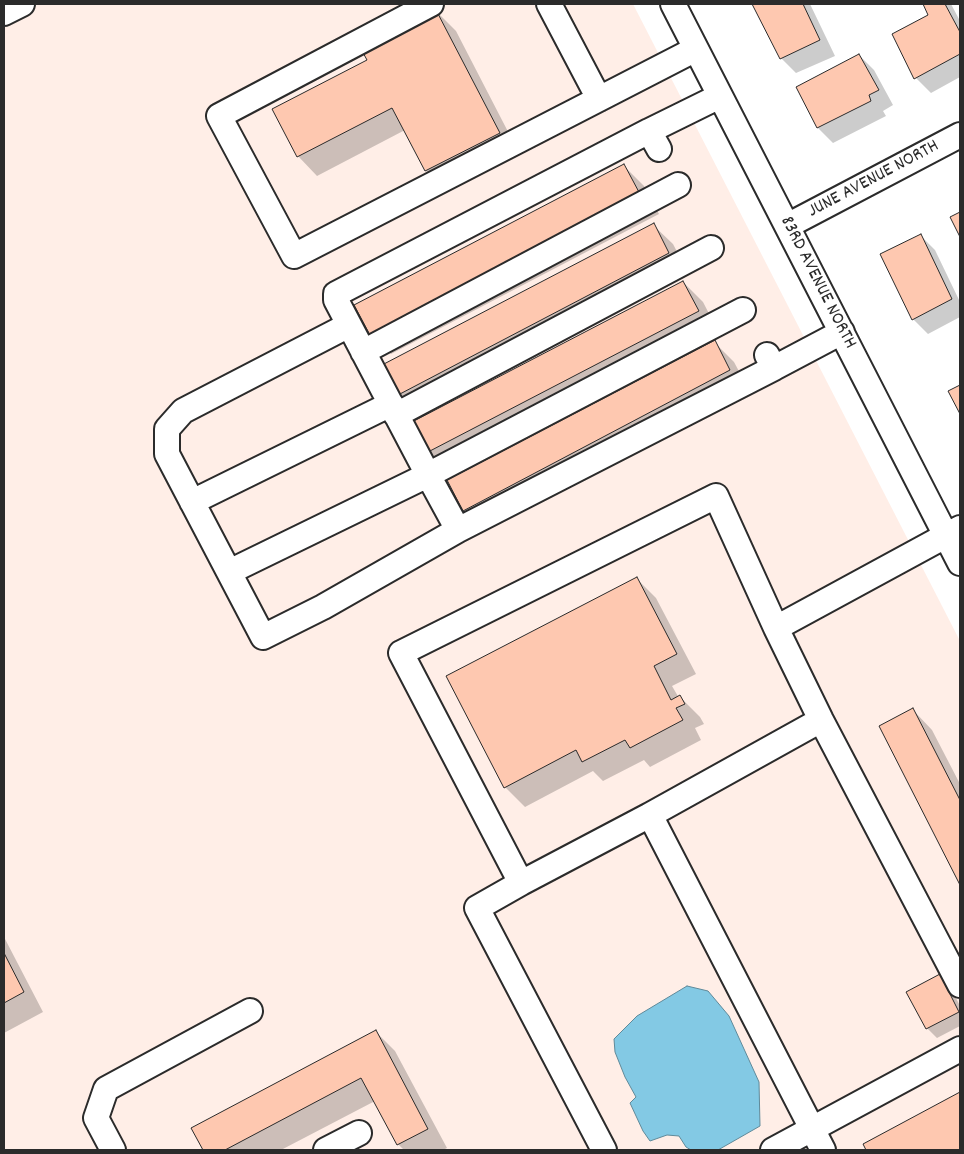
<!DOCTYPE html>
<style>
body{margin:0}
#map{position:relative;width:964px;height:1154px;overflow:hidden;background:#fff;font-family:Dekko,sans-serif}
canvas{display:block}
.frame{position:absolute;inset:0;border:5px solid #2b2b2b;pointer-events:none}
</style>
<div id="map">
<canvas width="964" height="1154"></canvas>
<div class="frame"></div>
</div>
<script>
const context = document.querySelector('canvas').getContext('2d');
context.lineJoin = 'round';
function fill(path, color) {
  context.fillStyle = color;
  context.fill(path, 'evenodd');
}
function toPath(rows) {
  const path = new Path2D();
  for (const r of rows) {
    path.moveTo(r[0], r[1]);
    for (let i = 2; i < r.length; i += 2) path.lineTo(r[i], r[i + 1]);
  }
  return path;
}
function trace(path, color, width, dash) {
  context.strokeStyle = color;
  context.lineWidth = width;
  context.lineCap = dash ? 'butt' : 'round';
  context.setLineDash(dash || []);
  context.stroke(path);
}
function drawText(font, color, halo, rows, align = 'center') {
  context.font = font + ' Dekko,sans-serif';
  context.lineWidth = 4.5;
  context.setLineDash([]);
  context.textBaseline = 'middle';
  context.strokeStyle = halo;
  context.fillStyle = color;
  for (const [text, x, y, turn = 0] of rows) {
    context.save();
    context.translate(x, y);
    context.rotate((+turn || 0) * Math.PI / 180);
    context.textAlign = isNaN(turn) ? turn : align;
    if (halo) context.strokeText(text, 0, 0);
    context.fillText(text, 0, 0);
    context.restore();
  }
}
const built = toPath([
 [4,4,633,4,960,641,960,1150,4,1150]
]);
const water = toPath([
 [687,986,708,991,729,1016,759,1082,760,1126,718,1150,691,1150,686,1147,679,1136,667,1135,650,1141,643,1131,630,1103,636,1097,625,1077,615,1052,614,1039,637,1016,687,986]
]);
const shadow = toPath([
 [753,4,810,4,835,56,796,73,781,58],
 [924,4,951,4,960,21,960,77,931,93,916,78,930,16],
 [436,11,456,31,519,153,446,190,426,171,405,130,317,176,298,156,368,61],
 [859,55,874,70,893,105,883,111,886,116,833,143,818,128,798,88],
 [624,166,644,186,659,214,391,354,371,334],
 [653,225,673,244,688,273,419,414,399,394],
 [920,235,935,250,960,302,960,317,928,334,913,319],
 [683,282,703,302,718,331,449,471,429,452,414,422],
 [714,342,734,362,749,390,484,530,464,510],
 [636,578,656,598,696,674,672,686,679,698,680,697,700,717,704,724,695,728,701,740,650,767,644,760,603,781,593,771,525,807,505,787],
 [913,710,932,730,960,784,960,882,880,727],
 [4,937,43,1012,4,1033],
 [940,976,950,986,960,1006,960,1026,937,1038,927,1028],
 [375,1031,395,1051,447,1148,443,1150,404,1150,398,1144,375,1101,281,1150,205,1150,193,1129],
 [960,1093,960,1150,868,1150,865,1144]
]);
const building = toPath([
 [752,4,803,4,820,40,780,59,752,4],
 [923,4,945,4,960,32,960,54,914,79,892,34,928,15,923,4],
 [436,10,500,133,425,171,392,108,297,157,272,109,367,60,361,49,436,10],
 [859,54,879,90,869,95,871,101,817,128,796,87,859,54],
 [624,164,640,194,370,335,354,305,624,164],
 [960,212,960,237,950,217,960,212],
 [654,223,669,253,398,395,382,365,654,223],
 [921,234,952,299,912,320,880,254,921,234],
 [683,281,699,311,428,452,412,422,683,281],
 [715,340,730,370,463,511,447,480,715,340],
 [960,385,960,414,948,391,960,385],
 [637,577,677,654,654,666,671,700,680,695,685,704,676,708,683,720,630,748,625,740,582,762,576,750,504,788,446,676,637,577],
 [913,708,960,800,960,885,879,726,913,708],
 [4,953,24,992,4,1003,4,953],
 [940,974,959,1012,926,1029,906,992,940,974],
 [376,1030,428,1129,397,1145,361,1078,225,1150,203,1150,191,1128,376,1030],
 [960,1092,960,1150,866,1150,863,1144,960,1092]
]);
const minor = toPath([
 [431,4,219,116,294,256,696,49],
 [549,4,599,99],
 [673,4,960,563],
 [4,13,22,4],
 [649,131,336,294,336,300,428,475,458,530,774,368],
 [659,149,649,131,720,96],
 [787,226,960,135],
 [349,325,183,411,167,429,167,454,263,637,323,607,458,530],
 [363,352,678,185],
 [767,355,774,368,842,332],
 [396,415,711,248],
 [192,502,391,404],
 [229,572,428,475,743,310],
 [776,628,821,720,960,985],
 [650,815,821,720],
 [521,883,477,908,604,1150],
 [113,1150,96,1118,106,1089,250,1011],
 [326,1150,359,1133],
 [773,1150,960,1049],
 [823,1150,650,815,521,883,401,653,716,496,776,628,960,528]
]);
const streetNames = [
 ["JUNE AVENUE NORTH",874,180,-28],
 ["83RD AVENUE NORTH",817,283,63]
];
fill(built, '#ffeee7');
fill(water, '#83c9e4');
trace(water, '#608a9a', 1);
fill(shadow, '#0003');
fill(building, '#fec8b0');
trace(building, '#2b2b2b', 1);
trace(minor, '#2b2b2b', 28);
trace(minor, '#fff', 24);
drawText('19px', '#2b2b2b', '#fff', streetNames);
</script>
